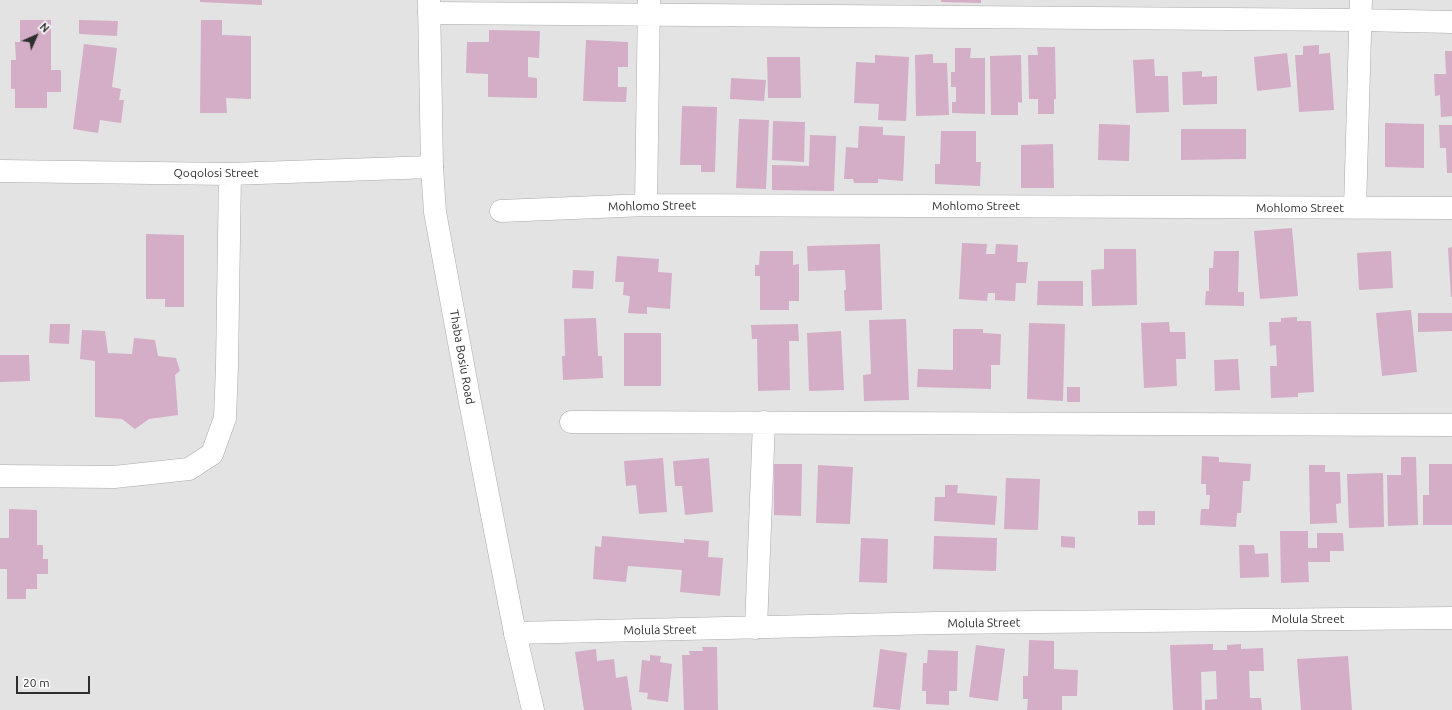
<!DOCTYPE html>
<style>
body{margin:0}
#map{position:relative;width:1452px;height:710px;overflow:hidden;background:#e3e3e4;font-family:Ubuntu,sans-serif}
canvas{display:block}
.north{position:absolute;left:16px;top:16px;width:40px;height:40px;-webkit-text-stroke:3px #fff;paint-order:stroke;rotate:45deg;font-size:11px;font-weight:700;line-height:16px;text-align:center;color:#2e2e2e}
.north::after{content:'';display:block;margin:auto;width:14px;height:18px;background:#2e2e2e;clip-path:polygon(50% 0,100% 100%,50% 72%,0 100%)}
.scale{position:absolute;left:16px;top:676px;width:74px;height:18px;box-sizing:border-box;border:2px solid #2e2e2e;border-top:0;padding-left:5px;font-size:12px;line-height:14px;white-space:nowrap;color:#2e2e2e;-webkit-text-stroke:3px #fff;paint-order:stroke}
</style>
<div id="map">
<canvas width="1452" height="710"></canvas>
<div class="north">N</div>
<div class="scale">20 m</div>
</div>
<script>
const context = document.querySelector('canvas').getContext('2d');
context.lineJoin = 'round';
function fill(path, color) {
  context.fillStyle = color;
  context.fill(path, 'evenodd');
}
function toPath(rows) {
  const path = new Path2D();
  for (const r of rows) {
    path.moveTo(r[0], r[1]);
    for (let i = 2; i < r.length; i += 2) path.lineTo(r[i], r[i + 1]);
  }
  return path;
}
function trace(path, color, width, dash) {
  context.strokeStyle = color;
  context.lineWidth = width;
  context.lineCap = dash ? 'butt' : 'round';
  context.setLineDash(dash || []);
  context.stroke(path);
}
function drawText(font, color, halo, rows, align = 'center') {
  context.font = font + ' Ubuntu,sans-serif';
  context.lineWidth = 3.5;
  context.setLineDash([]);
  context.textBaseline = 'middle';
  context.strokeStyle = halo;
  context.fillStyle = color;
  for (const [text, x, y, turn = 0] of rows) {
    context.save();
    context.translate(x, y);
    context.rotate((+turn || 0) * Math.PI / 180);
    context.textAlign = isNaN(turn) ? turn : align;
    if (halo) context.strokeText(text, 0, 0);
    context.fillText(text, 0, 0);
    context.restore();
  }
}
const building = toPath([
 [200,0,262,0,262,5,200,2],
 [941,0,981,0,981,3,941,2],
 [20,20,51,20,51,70,61,70,61,92,47,92,47,108,15,108,15,89,11,89,11,60,16,60,15,42,20,42],
 [79,20,118,21,117,36,79,34],
 [201,20,222,20,222,35,251,36,251,99,226,98,227,113,200,113],
 [489,30,540,31,539,58,528,57,528,77,537,78,537,98,488,97,488,74,466,73,467,42,489,42],
 [586,40,628,42,628,67,618,67,618,87,627,87,626,102,583,101],
 [84,44,117,48,112,87,121,89,119,100,124,100,121,123,100,120,98,133,73,129],
 [1319,45,1319,54,1330,53,1334,110,1299,112,1295,55,1303,55,1303,46],
 [1037,47,1055,47,1056,99,1054,99,1054,114,1038,114,1038,99,1029,99,1028,55,1038,55],
 [955,48,971,48,970,58,985,58,985,114,952,113,952,102,956,102,956,87,951,87,951,72,955,72],
 [1445,51,1452,51,1452,116,1441,117,1440,95,1435,96,1434,74,1446,74],
 [1287,53,1291,87,1257,91,1254,57],
 [933,54,933,63,947,63,949,115,916,116,915,55],
 [875,55,909,57,906,121,878,120,879,104,854,103,856,62,875,63],
 [1021,55,1022,103,1018,102,1018,115,991,115,990,56],
 [767,57,800,57,801,98,768,98],
 [1154,59,1155,76,1168,76,1169,112,1136,113,1133,60],
 [1202,71,1202,77,1217,76,1217,104,1183,105,1182,72],
 [731,78,766,80,764,101,730,99],
 [682,106,717,107,715,172,701,172,701,165,680,165],
 [739,119,769,120,766,189,736,188],
 [773,121,805,122,804,162,772,160],
 [1385,123,1424,124,1424,168,1385,167],
 [1099,124,1130,125,1129,161,1098,160],
 [1439,125,1452,125,1452,173,1447,173,1446,148,1440,148],
 [859,126,883,127,883,135,905,136,903,181,878,179,878,183,854,183,853,179,844,179,846,147,858,148],
 [1181,129,1246,129,1246,159,1181,160],
 [941,131,976,131,976,162,981,162,980,186,935,184,935,164,940,164],
 [810,135,836,136,834,191,772,190,772,165,809,166],
 [1053,144,1054,188,1021,188,1021,145],
 [1292,228,1298,296,1260,299,1254,231],
 [146,234,184,235,184,307,165,307,165,299,146,299],
 [962,243,987,244,986,254,995,254,996,244,1018,245,1017,262,1028,262,1026,283,1016,283,1015,301,995,300,995,293,988,293,987,301,959,299],
 [880,244,882,310,845,311,844,290,846,290,845,270,808,271,807,246],
 [1452,247,1452,297,1451,297,1448,248],
 [1104,249,1136,249,1137,305,1092,306,1091,270,1104,269],
 [760,251,793,251,793,265,799,264,799,301,789,301,789,310,760,310,760,276,755,276,755,265,759,265],
 [1214,251,1239,251,1238,292,1244,292,1244,306,1205,305,1206,291,1209,291,1209,268,1213,268],
 [1391,251,1393,288,1359,290,1357,253],
 [617,256,659,259,658,272,672,273,670,309,647,307,647,314,628,313,630,296,623,295,624,282,615,282],
 [573,270,594,271,593,289,572,288],
 [1038,281,1083,281,1083,306,1037,305],
 [1411,310,1417,372,1382,376,1376,313],
 [1418,313,1452,313,1452,331,1418,332],
 [1297,317,1297,321,1311,321,1314,392,1298,393,1298,397,1271,398,1270,366,1277,366,1276,345,1270,346,1269,322,1281,322,1281,318],
 [596,318,598,356,602,356,603,378,563,380,562,356,565,356,564,319],
 [906,319,909,400,864,401,863,375,871,374,869,320],
 [1169,322,1170,332,1185,332,1186,359,1176,359,1177,386,1144,388,1141,323],
 [1029,323,1065,324,1063,401,1027,399],
 [50,324,70,324,69,344,49,343],
 [798,324,799,341,789,341,790,390,758,391,757,339,752,339,751,325],
 [953,329,983,329,983,333,1001,334,1000,365,991,365,991,389,917,387,918,369,953,370],
 [82,330,105,331,108,353,132,354,134,338,155,340,158,356,176,358,180,371,175,375,178,415,149,419,135,429,122,419,95,417,95,361,80,359],
 [841,331,844,390,809,391,807,333],
 [624,333,661,333,661,386,624,386],
 [0,355,29,355,30,381,0,382],
 [1238,359,1240,390,1215,391,1214,360],
 [1067,387,1080,387,1080,402,1067,402],
 [1202,456,1219,457,1219,462,1251,464,1250,481,1243,481,1241,513,1237,513,1236,527,1200,525,1201,509,1209,509,1210,495,1206,495,1206,484,1201,484],
 [1401,457,1416,457,1418,525,1388,526,1387,475,1401,475],
 [663,458,667,512,639,514,636,485,626,486,624,461],
 [709,458,713,512,685,515,682,486,675,486,673,461],
 [774,464,802,464,801,516,774,515],
 [1429,464,1452,464,1452,525,1423,525,1423,495,1429,495],
 [818,465,853,467,850,524,816,523],
 [1309,465,1325,465,1325,472,1340,472,1341,503,1336,504,1337,523,1310,524],
 [1383,473,1384,527,1349,528,1347,474],
 [1006,478,1040,479,1038,530,1004,529],
 [945,485,958,485,957,493,997,496,995,525,934,521,935,497,945,497],
 [9,509,37,510,37,545,43,545,43,559,48,559,48,574,37,574,37,589,26,589,26,599,7,599,7,569,0,569,0,538,9,538],
 [1138,511,1155,511,1155,525,1138,525],
 [1280,531,1308,531,1308,548,1317,548,1317,533,1343,533,1344,551,1330,551,1330,562,1308,562,1309,582,1281,583],
 [602,536,684,543,684,539,709,541,708,557,723,558,720,596,680,592,682,570,628,566,626,582,593,579,595,546,601,547],
 [934,536,997,538,996,571,933,569],
 [1061,536,1075,537,1075,548,1061,547],
 [861,538,888,539,887,583,859,582],
 [1239,545,1254,545,1255,554,1268,553,1269,577,1240,578],
 [1029,640,1054,641,1054,669,1078,670,1077,696,1062,696,1062,710,1027,710,1028,699,1023,699,1023,676,1028,676],
 [1213,644,1213,650,1227,650,1227,645,1241,644,1241,649,1263,648,1264,671,1249,671,1250,698,1261,698,1262,710,1205,710,1205,700,1217,699,1216,671,1201,672,1202,710,1173,710,1170,645],
 [976,645,1005,649,998,701,969,697],
 [702,647,717,647,718,710,684,710,682,655,690,655,689,651,703,651],
 [596,649,597,661,614,659,616,678,627,676,632,710,584,710,575,652],
 [880,649,907,653,900,710,873,707],
 [928,650,958,651,957,691,949,691,949,705,926,704,926,691,922,691,923,663,927,663],
 [650,655,661,656,660,662,672,664,668,702,647,699,648,693,639,692,642,660,650,661],
 [1348,656,1352,710,1301,710,1297,659]
]);
const street = toPath([
 [429,13,1360,20,1452,22],
 [0,171,230,174,432,167],
 [646,205,649,0],
 [1355,208,1361,0],
 [501,211,646,205,1452,208],
 [571,422,1452,425],
 [0,476,114,477,189,469,212,454,225,418,227,366,230,174],
 [756,628,764,422],
 [515,633,937,623,1452,618]
]);
const secondary = toPath([
 [429,0,432,167,435,212,469,397,515,633,533,710]
]);
const streetNames = [
 ["Qoqolosi Street",216,173],
 ["Mohlomo Street",652,206,-1],
 ["Mohlomo Street",976,206],
 ["Mohlomo Street",1300,208],
 ["Thaba Bosiu Road",462,357,80],
 ["Molula Street",1308,619],
 ["Molula Street",984,623,-1],
 ["Molula Street",660,630,-1]
];
fill(building, '#d4adc7');
trace(street, '#aaaaab', 23);
trace(secondary, '#aaaaab', 23);
trace(street, '#fff', 22);
trace(secondary, '#fff', 22);
drawText('12px', '#2e2e2e', '#fff', streetNames);
</script>
